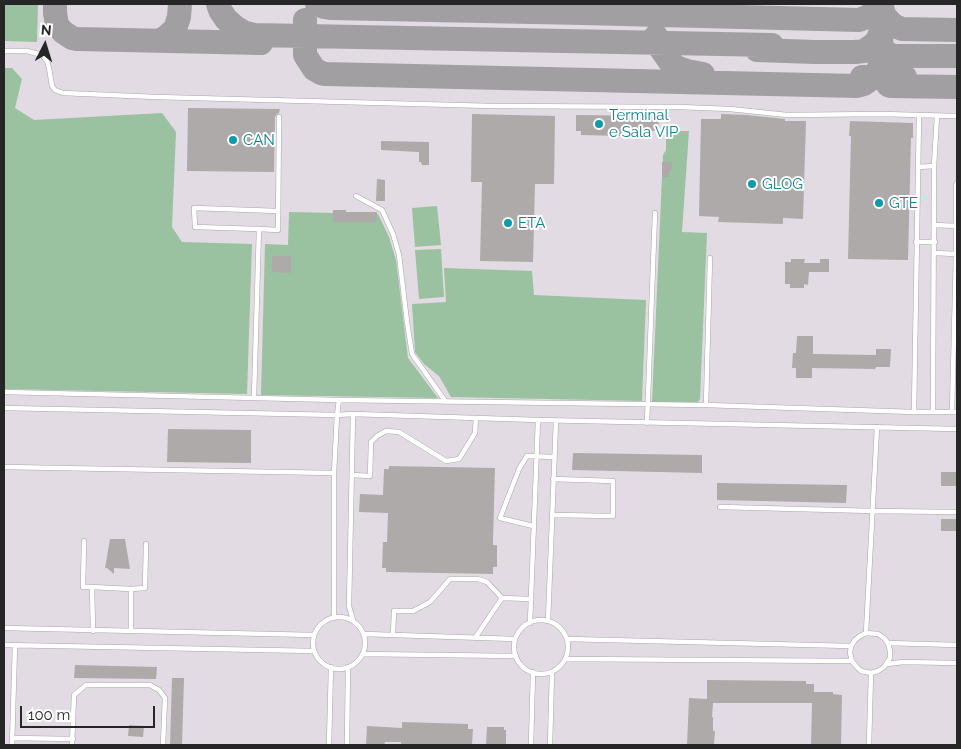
<!DOCTYPE html>
<style>
body{margin:0}
#map{position:relative;width:961px;height:749px;overflow:hidden;background:#eae7ea;font-family:Raleway,sans-serif}
canvas{display:block}
.frame{position:absolute;inset:0;border:5px solid #272627;pointer-events:none}
.north{position:absolute;left:20px;top:20px;width:50px;height:50px;-webkit-text-stroke:4px #fff;paint-order:stroke;rotate:5deg;font-size:14px;font-weight:700;line-height:20px;text-align:center;color:#272627}
.north::after{content:'';display:block;margin:auto;width:18px;height:22px;background:#272627;clip-path:polygon(50% 0,100% 100%,50% 72%,0 100%)}
.scale{position:absolute;left:20px;top:706px;width:135px;height:22px;box-sizing:border-box;border:2px solid #272627;border-top:0;padding-left:6px;font-size:15px;line-height:18px;white-space:nowrap;color:#272627;-webkit-text-stroke:4px #fff;paint-order:stroke}
</style>
<div id="map">
<canvas width="961" height="749"></canvas>
<div class="frame"></div>
<div class="north">N</div>
<div class="scale">100 m</div>
</div>
<script>
const context = document.querySelector('canvas').getContext('2d');
context.lineJoin = 'round';
function fill(path, color) {
  context.fillStyle = color;
  context.fill(path, 'evenodd');
}
function toPath(rows) {
  const path = new Path2D();
  for (const r of rows) {
    if (r.length === 3) {
      path.moveTo(r[0] + r[2], r[1]);
      path.arc(r[0], r[1], r[2], 0, 2 * Math.PI);
      continue;
    }
    path.moveTo(r[0], r[1]);
    for (let i = 2; i < r.length; i += 2) path.lineTo(r[i], r[i + 1]);
  }
  return path;
}
function trace(path, color, width, dash) {
  context.strokeStyle = color;
  context.lineWidth = width;
  context.lineCap = dash ? 'butt' : 'round';
  context.setLineDash(dash || []);
  context.stroke(path);
}
function drawText(font, color, halo, rows, align = 'center') {
  context.font = font + ' Raleway,sans-serif';
  context.lineWidth = 4;
  context.setLineDash([]);
  context.textBaseline = 'middle';
  context.strokeStyle = halo;
  context.fillStyle = color;
  for (const [text, x, y, turn = 0] of rows) {
    context.save();
    context.translate(x, y);
    context.rotate((+turn || 0) * Math.PI / 180);
    context.textAlign = isNaN(turn) ? turn : align;
    if (halo) context.strokeText(text, 0, 0);
    context.fillText(text, 0, 0);
    context.restore();
  }
}
const built = toPath([
 [4,4,957,4,957,745,4,745]
]);
const green = toPath([
 [4,4,38,4,37,42,4,41],
 [4,68,12,68,22,79,15,108,34,120,162,113,176,132,172,227,182,242,252,244,247,394,4,389],
 [666,131,689,131,682,232,707,233,700,399,697,403,692,404,652,402,663,155,666,150],
 [437,206,441,245,415,247,412,208],
 [289,212,378,214,389,237,396,260,408,358,438,398,261,395,265,244,288,245],
 [441,249,444,297,419,299,415,250],
 [444,268,532,271,534,295,646,300,642,401,451,397,439,376,424,364,415,352,412,304,446,302]
]);
const taxiway = toPath([
 [55,4,55,13,57,25,63,32,72,38,77,39,261,43],
 [218,4,220,10,226,19,235,27,243,32,254,35,772,45],
 [317,4,324,7,330,8,583,13,859,20,867,17,874,12,879,4],
 [882,7,884,15,890,22,895,26,902,29,957,30],
 [305,20,305,55,314,69,321,73,325,74,857,86,864,84,871,79,876,74,881,63,882,4],
 [656,36,661,49,670,62,678,68,687,71,703,74],
 [160,41,166,37,175,29,179,17,180,4],
 [881,46,887,53,894,56,957,56],
 [757,50,815,52,855,52,864,51,874,44,878,39,881,31],
 [862,77,905,77],
 [888,85,891,86,957,87]
]);
const building = toPath([
 [188,108,280,109,279,113,277,114,275,117,274,172,187,171],
 [472,114,555,116,554,184,535,184,533,262,480,261,482,182,471,182],
 [721,114,747,115,785,119,785,121,806,121,803,219,783,218,783,224,718,222,719,217,699,216,701,119,721,119],
 [576,115,652,116,652,118,659,118,658,131,652,131,652,133,634,133,631,136,620,134,620,136,581,135,581,131,576,131],
 [850,121,913,123,913,138,911,138,908,260,848,259,851,136,849,136],
 [381,141,429,142,429,165,422,165,421,162,419,162,419,152,381,150],
 [662,162,672,162,672,170,670,170,669,177,662,177],
 [377,179,385,180,385,201,376,201],
 [333,210,346,210,346,212,377,212,376,222,333,222],
 [272,256,291,256,291,273,272,272],
 [791,259,805,259,804,263,820,263,820,259,829,259,829,272,809,272,808,285,804,284,804,288,790,288,790,284,785,284,785,262,791,262],
 [797,336,813,336,813,354,876,355,876,349,891,349,890,367,876,367,875,369,812,368,812,378,796,378,796,368,792,368,793,353,796,353],
 [168,429,251,430,251,463,167,462],
 [573,453,702,455,702,473,572,470],
 [389,466,495,468,493,541,493,545,497,545,497,567,493,567,493,574,386,572,386,568,382,568,383,542,387,542,388,513,359,512,360,494,383,495,384,469,389,469],
 [941,472,957,472,957,486,941,486],
 [717,483,847,485,846,503,717,500],
 [941,519,957,519,957,531,941,531],
 [110,539,125,539,130,569,114,568,114,574,107,568,105,568],
 [75,665,157,667,156,679,74,678],
 [172,678,184,678,182,745,170,745],
 [707,680,806,681,806,684,814,684,814,692,833,692,833,694,842,695,841,745,811,745,812,703,713,703,712,717,713,717,713,731,715,731,714,745,687,745,689,698,707,699],
 [402,722,468,724,468,729,473,729,472,745,401,745,401,742,385,742,384,745,366,745,367,726,402,728],
 [129,725,144,726,143,737,128,736],
 [487,727,504,727,504,730,506,730,506,745,486,745]
]);
const service = toPath([
 [4,51,27,51,42,55,47,61,49,68,52,86,55,90,63,93,156,97,492,106,679,107,730,109,787,115,881,114,957,116],
 [918,167,934,166],
 [356,196,382,210,393,234,399,255,407,322,412,354,446,402],
 [934,225,957,226],
 [259,229,278,230,279,117],
 [916,242,935,242],
 [934,253,957,254],
 [4,392,339,400,706,405,914,412,957,412],
 [254,397,259,229,195,227,194,208,278,211],
 [706,405,710,258],
 [4,408,337,415,353,414,538,420,957,429],
 [914,412,919,115],
 [933,412,934,166,937,116],
 [952,412,956,254,956,185,957,183],
 [647,423,655,213],
 [4,467,334,473],
 [352,475,370,476,371,442,377,436,386,431,399,432,446,461,459,459,475,433,476,418],
 [720,507,873,511,957,512],
 [552,515,613,516,613,481,553,479],
 [533,526,500,518,519,469,527,456,554,457],
 [84,541,83,587,92,587],
 [131,589,145,588,146,544],
 [339,643,26],
 [334,618,334,473,337,415,339,400],
 [353,620,349,606,353,414],
 [541,647,27],
 [548,621,556,421],
 [530,623,538,420],
 [4,628,314,635],
 [93,631,92,587,131,589,131,631],
 [866,633,877,427],
 [364,634,515,639],
 [393,635,394,611,413,611,430,602,450,579,478,579,487,582,502,598,530,599],
 [475,638,502,598],
 [567,639,851,646],
 [888,643,890,651,890,658,884,667,878,671,871,673,861,671,856,666,852,661,850,653,851,646,855,640,860,636,866,633,878,634,884,638,888,643,957,645],
 [4,645,314,651],
 [363,654,516,656],
 [566,659,852,661],
 [887,664,903,662,957,663],
 [12,738,73,739],
 [12,745,15,645],
 [72,745,74,695,86,685,150,685,159,690,165,698,163,745],
 [329,745,331,667],
 [347,745,348,667],
 [531,745,533,672],
 [550,745,552,672],
 [869,745,871,673]
]);
const markers = [
 [599,124,5,"#0f9aa8"],
 [233,140,5,"#0f9aa8"],
 [752,184,5,"#0f9aa8"],
 [879,203,5,"#0f9aa8"],
 [508,223,5,"#0f9aa8"]
];
const cultureNames = [
 ["Terminal",609,115],
 ["e Sala VIP",609,132],
 ["CAN",243,140],
 ["GLOG",762,184],
 ["GTE",889,203],
 ["ETA",518,223]
];
fill(built, '#e2dbe4');
fill(green, '#9ac2a0');
trace(taxiway, '#a29fa2', 24);
fill(building, '#aeaaa9');
trace(service, '#a8a6a8', 5.5);
trace(service, '#fff', 4.5);
for (const [x, y, r, color] of markers) {
  const dot = new Path2D();
  dot.arc(x, y, r, 0, 2 * Math.PI);
  context.fillStyle = color;
  context.fill(dot);
  trace(dot, '#fff', 2);
}
drawText('15px', '#0d838f', '#fff', cultureNames, 'left');
</script>
